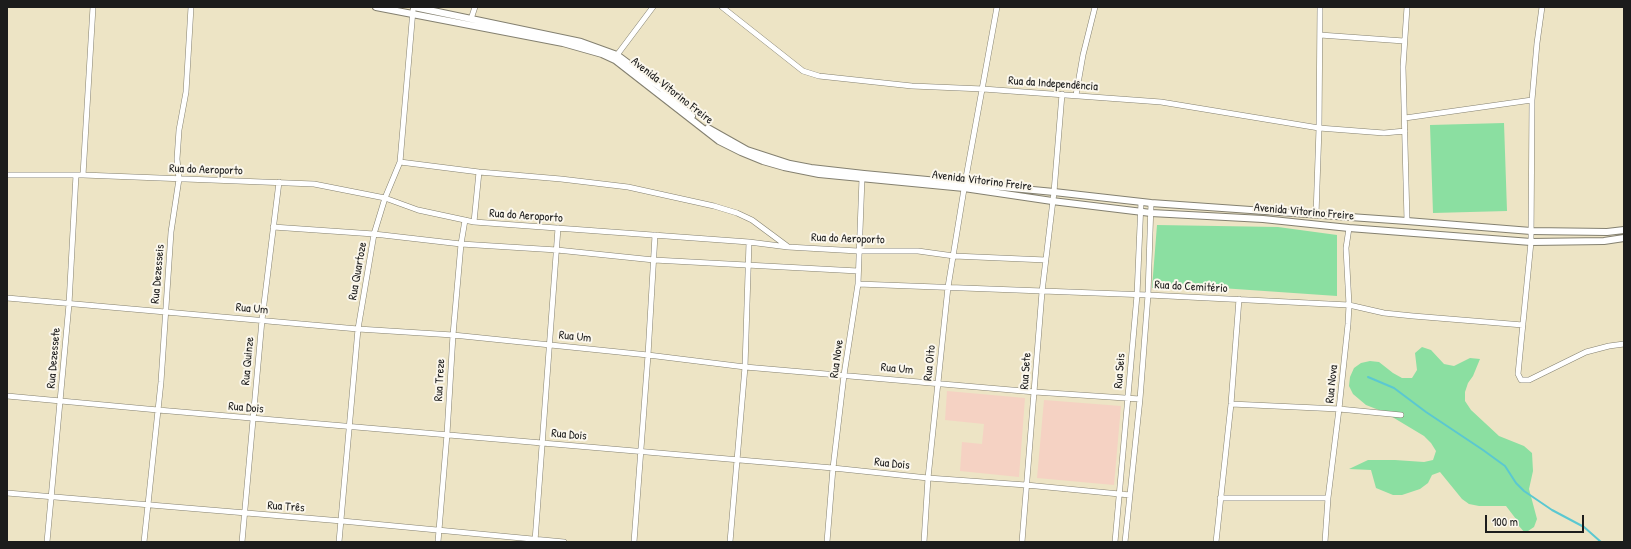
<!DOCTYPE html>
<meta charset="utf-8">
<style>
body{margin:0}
#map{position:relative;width:1631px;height:549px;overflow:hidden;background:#ede4c5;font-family:"Patrick Hand",sans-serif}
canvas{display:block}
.frame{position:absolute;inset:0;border:8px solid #1c1c1c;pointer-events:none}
.scale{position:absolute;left:1485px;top:515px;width:99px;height:18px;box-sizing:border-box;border:2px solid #1c1c1c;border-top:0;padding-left:5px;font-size:12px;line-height:14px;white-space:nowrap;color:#1c1c1c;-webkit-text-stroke:3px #fbf7ec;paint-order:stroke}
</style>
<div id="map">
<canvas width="1631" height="549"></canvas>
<div class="frame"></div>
<div class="scale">100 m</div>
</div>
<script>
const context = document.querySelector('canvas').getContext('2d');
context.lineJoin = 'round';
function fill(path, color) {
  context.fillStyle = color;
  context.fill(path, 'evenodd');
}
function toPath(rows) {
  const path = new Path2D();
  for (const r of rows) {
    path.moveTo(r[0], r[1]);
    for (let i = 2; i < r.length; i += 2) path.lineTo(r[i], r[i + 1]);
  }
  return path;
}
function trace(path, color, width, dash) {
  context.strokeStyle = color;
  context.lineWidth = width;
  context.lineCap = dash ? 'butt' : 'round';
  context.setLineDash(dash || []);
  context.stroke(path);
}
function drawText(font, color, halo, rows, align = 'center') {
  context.font = font + ' "Patrick Hand",sans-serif';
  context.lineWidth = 4;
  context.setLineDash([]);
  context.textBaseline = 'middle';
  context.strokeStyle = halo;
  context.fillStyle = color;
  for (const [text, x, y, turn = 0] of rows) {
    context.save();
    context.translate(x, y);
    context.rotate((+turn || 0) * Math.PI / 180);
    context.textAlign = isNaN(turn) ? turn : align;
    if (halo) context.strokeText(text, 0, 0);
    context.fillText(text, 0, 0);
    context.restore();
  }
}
const built = toPath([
 [947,391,1025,398,1019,477,960,471,962,442,982,444,984,424,945,420],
 [1044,400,1121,406,1114,485,1037,478]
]);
const green = toPath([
 [1504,123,1507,211,1433,213,1430,125],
 [1157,225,1278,227,1337,235,1337,296,1221,288,1152,288],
 [1422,347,1431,350,1444,364,1454,366,1470,358,1480,359,1473,376,1468,383,1465,392,1465,401,1471,410,1499,436,1524,446,1532,453,1533,471,1529,489,1537,519,1534,527,1525,533,1519,526,1516,519,1506,506,1479,506,1469,504,1462,499,1440,472,1432,475,1428,483,1420,489,1402,495,1393,495,1376,488,1371,470,1349,469,1368,460,1395,460,1424,462,1433,460,1436,451,1431,443,1424,436,1384,412,1366,405,1353,394,1349,386,1350,377,1354,368,1361,363,1370,361,1379,362,1393,373,1402,378,1412,378,1417,370,1415,353]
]);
const stream = toPath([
 [1368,377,1394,388,1426,412,1483,450,1505,466,1516,483,1524,491,1552,510,1584,527,1601,542]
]);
const minor = toPath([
 [722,7,803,71,819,76,912,86,983,89,1161,102,1319,128,1384,133,1405,131],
 [1407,7,1403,67,1407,221],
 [1542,7,1537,43,1532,100,1531,242,1518,374,1521,380,1529,380,1586,352,1609,346,1624,344],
 [471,19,475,7],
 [1320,35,1404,41],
 [617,55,653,7],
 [1076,95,1083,55,1095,7],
 [1405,118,1532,100],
 [400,162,479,172,561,179,628,187,714,206,737,213,752,220,787,246],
 [7,175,83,175,314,184,385,198,418,210,474,222,749,242,788,247,858,251,918,251,954,256,1046,260],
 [83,175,93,7],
 [1316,215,1319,128,1320,7],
 [474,222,479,172],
 [273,227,374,234,461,244,557,250,654,260,858,271],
 [858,284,1148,295,1349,305,1384,313,1413,316,1523,325],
 [7,298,358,329,453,335,648,355,745,367,1035,392,1140,399],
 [7,396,158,410,833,468,928,478,1026,485,1130,495],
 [1231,404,1339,409,1401,415],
 [7,493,342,521,564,542],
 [1220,498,1328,498],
 [535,541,558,228],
 [47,542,69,304,76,175],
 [144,542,161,382,171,232,179,179,177,159,179,130,186,92,191,7],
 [242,542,262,320,279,182],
 [339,542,358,329,374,234,385,198,400,162,413,10],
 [438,542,447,434,453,335,461,244,465,220],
 [634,542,648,355,655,235],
 [730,542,745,367,749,242],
 [827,542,833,468,844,375,858,284,862,178],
 [924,542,928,478,948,287,965,183,997,7],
 [1022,542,1042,292,1054,192,1062,94],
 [1115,542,1137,295,1141,202],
 [1125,542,1140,399,1148,295,1151,203],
 [1216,542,1231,404,1239,299],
 [1325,542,1328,498,1339,409,1348,324,1349,305,1346,248,1349,228]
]);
const tertiary = toPath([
 [376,7,563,43,602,54,615,60,719,141,741,152,763,161,784,167,819,174,964,188,1052,201,1151,213,1263,219,1349,228,1531,242,1604,241,1624,238],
 [414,7,581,42,617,55,661,88,692,116],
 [708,128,747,150,790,164,811,168,864,174,1054,192,1151,203,1407,221,1531,231,1607,232,1624,230]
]);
const streetNames = [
 ["Rua da Independência",1053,84,4],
 ["Avenida Vitorino Freire",672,91,38],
 ["Rua do Aeroporto",206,170,2],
 ["Avenida Vitorino Freire",982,181,7],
 ["Avenida Vitorino Freire",1304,212,5],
 ["Rua do Aeroporto",526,216,4],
 ["Rua do Aeroporto",848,239,2],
 ["Rua Quartoze",358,271,-80],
 ["Rua Dezesseis",158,274,-85],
 ["Rua do Cemitério",1191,287,3],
 ["Rua Um",252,309,5],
 ["Rua Um",575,337,6],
 ["Rua Dezessete",54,358,-85],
 ["Rua Nove",837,359,-82],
 ["Rua Quinze",248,361,-85],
 ["Rua Oito",930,363,-84],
 ["Rua Um",897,369,5],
 ["Rua Sete",1026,371,-86],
 ["Rua Seis",1120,371,-85],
 ["Rua Treze",440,380,-87],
 ["Rua Nova",1332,384,-84],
 ["Rua Dois",246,408,5],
 ["Rua Dois",569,435,5],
 ["Rua Dois",892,464,6],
 ["Rua Três",286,507,4]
];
fill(built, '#f5d2c3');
fill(green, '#8bdfa1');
trace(stream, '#5bc8d1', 2);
trace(minor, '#848070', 6);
trace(tertiary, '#848070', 8);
trace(minor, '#fff', 5);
trace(tertiary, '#fff', 6);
drawText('12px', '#1c1c1c', '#fbf7ec', streetNames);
</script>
